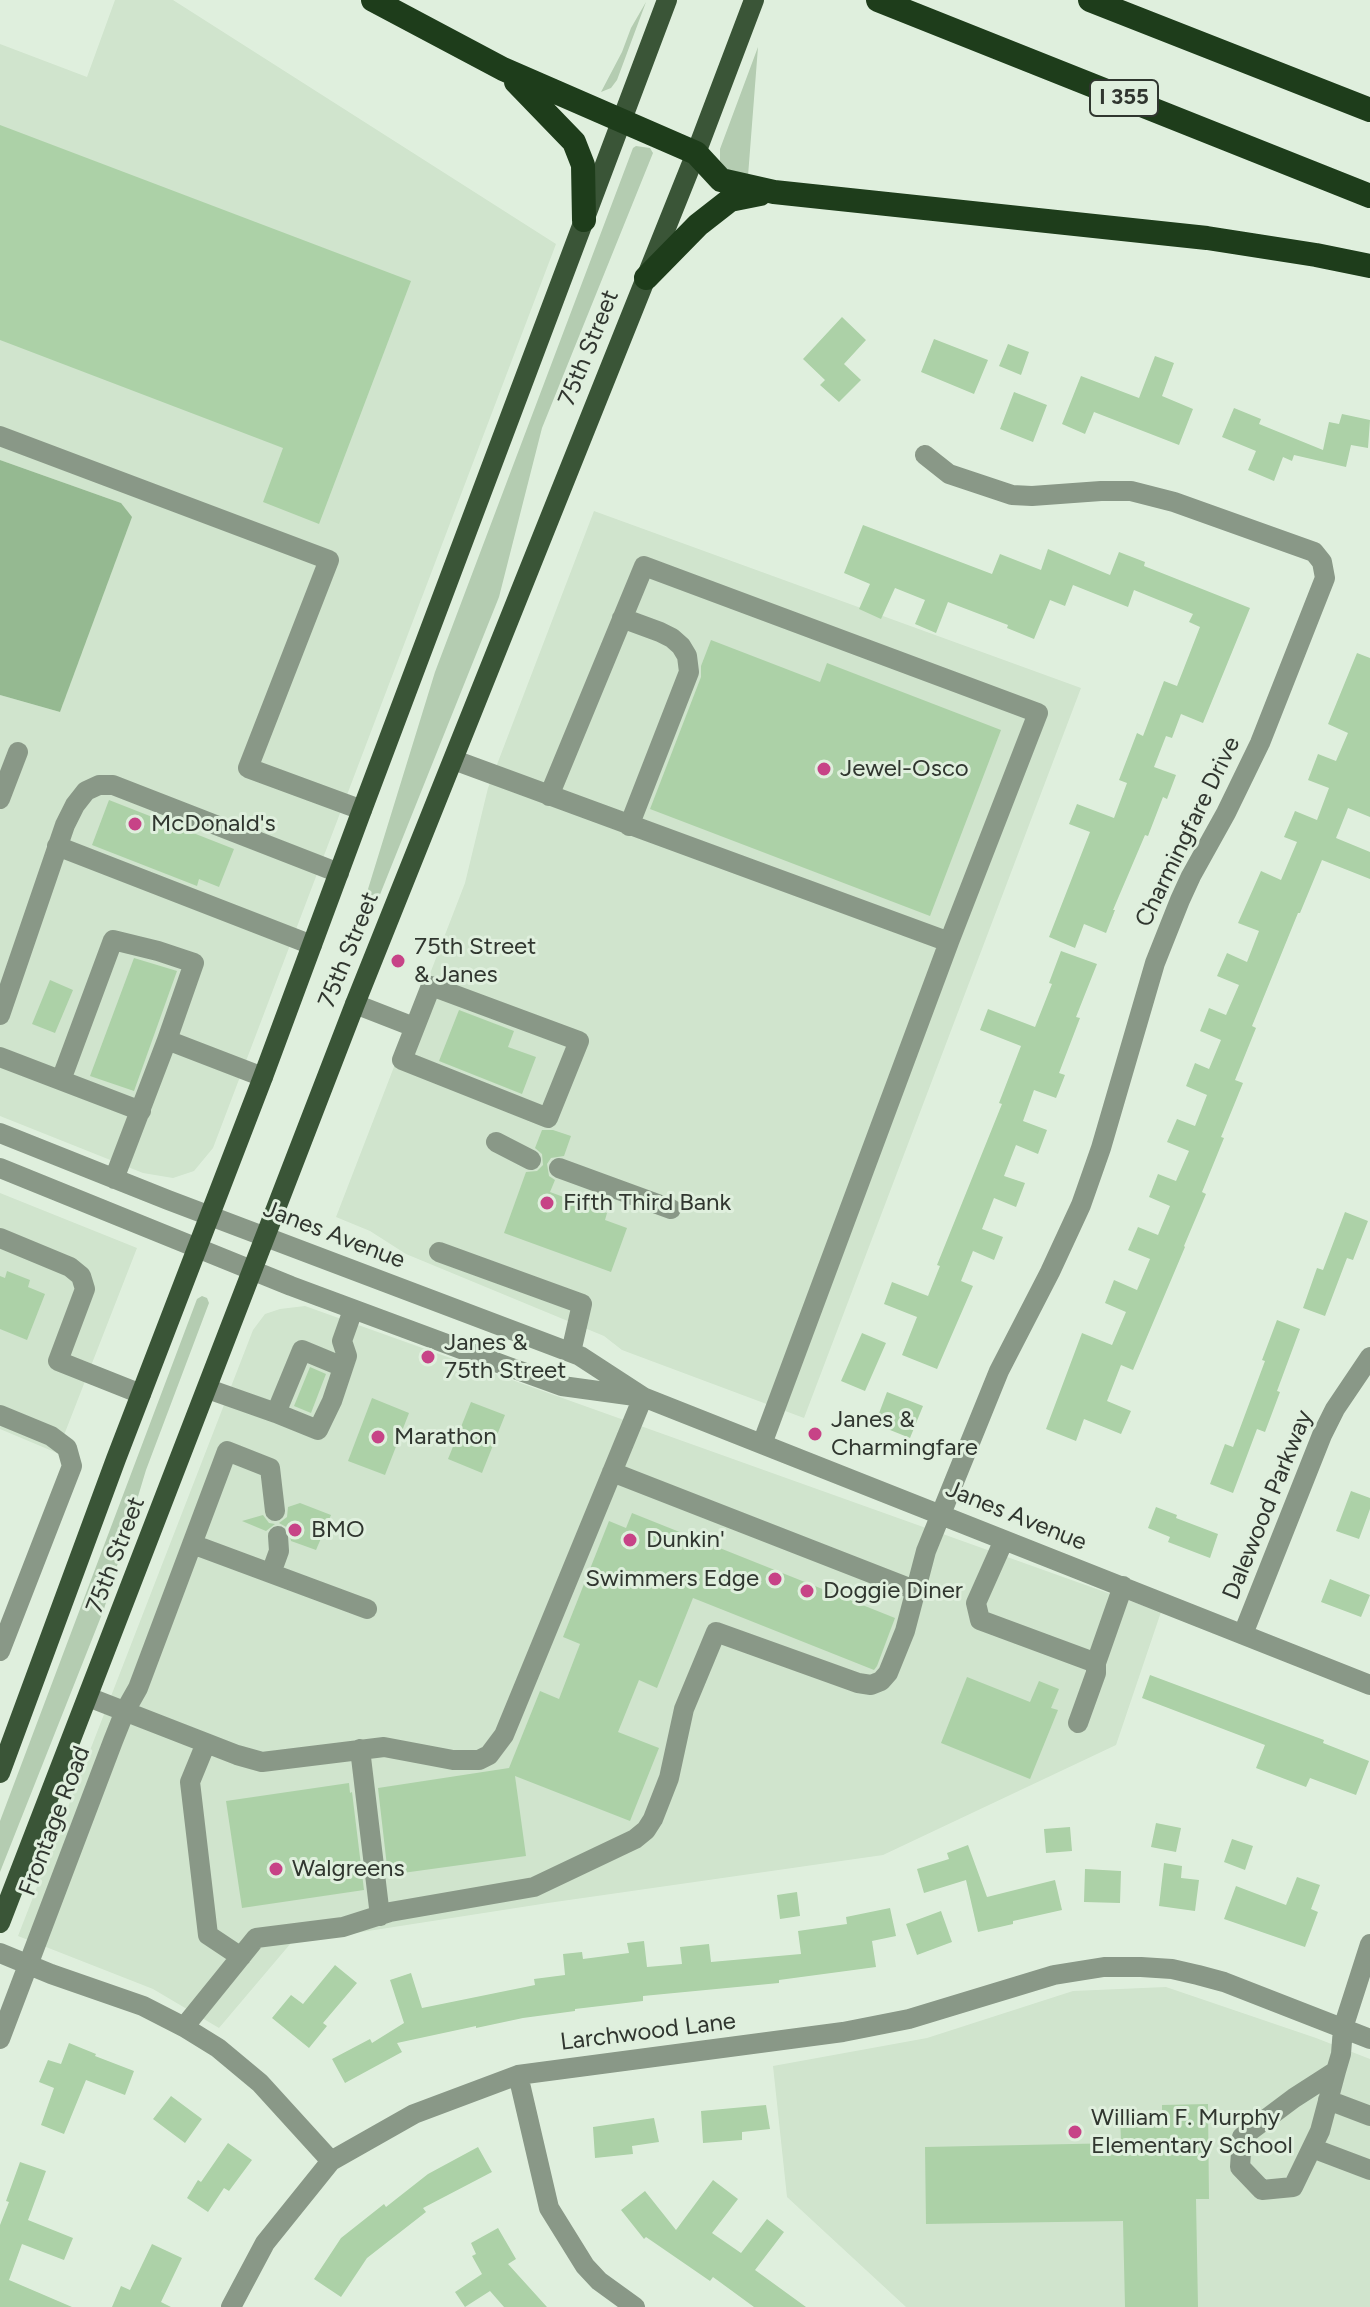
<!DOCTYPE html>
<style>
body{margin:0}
canvas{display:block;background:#dfefdd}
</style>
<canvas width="1370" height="2307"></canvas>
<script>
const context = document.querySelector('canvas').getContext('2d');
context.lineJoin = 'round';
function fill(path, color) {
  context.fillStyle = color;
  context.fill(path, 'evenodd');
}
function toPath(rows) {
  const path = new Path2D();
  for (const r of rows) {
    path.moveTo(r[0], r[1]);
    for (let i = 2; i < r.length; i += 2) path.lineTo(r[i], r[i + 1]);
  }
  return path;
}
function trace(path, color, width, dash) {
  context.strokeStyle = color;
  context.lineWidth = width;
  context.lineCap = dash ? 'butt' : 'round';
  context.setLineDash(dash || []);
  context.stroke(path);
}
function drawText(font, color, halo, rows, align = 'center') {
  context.font = font + ' Figtree,sans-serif';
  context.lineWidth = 6;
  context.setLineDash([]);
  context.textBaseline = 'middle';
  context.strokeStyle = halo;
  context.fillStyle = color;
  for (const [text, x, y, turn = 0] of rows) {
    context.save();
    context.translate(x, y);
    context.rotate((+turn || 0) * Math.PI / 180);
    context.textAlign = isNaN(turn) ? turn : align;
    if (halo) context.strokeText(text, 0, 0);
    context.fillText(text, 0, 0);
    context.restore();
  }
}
const built = toPath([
 [115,0,173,0,556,244,213,1148,194,1171,173,1178,143,1173,0,1116,0,695,60,712,78,660,121,503,0,460,0,44,87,77],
 [594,511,1081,688,804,1418,622,1350,604,1336,406,1254,370,1231,336,1217,465,883,488,788],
 [0,1193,137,1248,57,1453,0,1429],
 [305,1306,1161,1612,1116,1745,883,1855,548,1903,291,1943,219,2028,153,1989,18,1936,253,1330,265,1314,280,1309],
 [1166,1987,1316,2038,1370,2059,1370,2307,906,2307,787,2197,773,2066,927,2038,1073,1991]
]);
const green = toPath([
 [646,2,617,80,611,88,601,92,622,52,631,28],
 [758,47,748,176,731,174,720,161,720,149],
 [636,146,650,148,653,153,542,428,499,597,375,907,364,902,435,672,633,148],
 [202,1296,207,1298,209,1303,146,1470,104,1609,0,1872,0,1821,197,1299]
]);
const forest = toPath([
 [0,460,121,503,132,517,60,712,0,695]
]);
const building = toPath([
 [0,125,411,281,319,524,263,502,283,448,0,340],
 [842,317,866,340,844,364,861,380,839,402,820,385,825,380,803,359],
 [934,339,988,360,974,394,921,372],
 [1008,344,1029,352,1021,375,999,366],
 [1155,356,1174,363,1162,396,1193,409,1179,445,1094,412,1085,434,1062,424,1081,376,1139,398],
 [1014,392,1047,405,1033,442,1000,429],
 [1234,408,1261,419,1259,424,1323,450,1329,422,1339,424,1342,414,1370,420,1368,448,1351,445,1346,467,1294,455,1292,461,1283,457,1274,481,1248,470,1256,451,1222,437],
 [863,525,992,574,1000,554,1041,570,1048,549,1110,575,1119,552,1145,562,1144,566,1250,608,1203,723,1181,714,1172,738,1166,736,1154,767,1176,775,1167,799,1163,797,1148,836,1145,835,1113,910,1115,910,1106,933,1084,924,1075,948,1049,937,1090,832,1069,824,1077,804,1114,818,1127,783,1119,780,1137,733,1143,736,1164,681,1177,686,1200,627,1189,622,1193,614,1134,590,1128,607,1073,585,1065,606,1050,600,1034,639,1007,628,1008,625,948,602,936,633,915,624,925,600,895,588,881,619,859,609,870,584,844,573],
 [711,640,820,682,827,663,1001,730,930,916,650,809,701,677,701,666],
 [1357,653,1370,658,1370,817,1348,808,1336,838,1370,852,1370,879,1322,860,1300,913,1298,913,1252,1026,1256,1028,1235,1080,1243,1083,1221,1137,1224,1138,1202,1192,1206,1194,1184,1246,1185,1247,1133,1370,1121,1365,1107,1401,1131,1411,1121,1434,1084,1419,1076,1441,1046,1429,1082,1333,1112,1345,1126,1312,1105,1303,1114,1280,1137,1290,1150,1259,1128,1250,1138,1227,1158,1235,1170,1206,1149,1197,1158,1174,1176,1181,1189,1151,1167,1142,1177,1119,1195,1126,1207,1095,1186,1086,1195,1063,1209,1069,1221,1040,1200,1031,1209,1008,1226,1015,1239,985,1217,976,1227,953,1247,962,1259,931,1238,923,1261,871,1281,880,1297,842,1284,837,1295,811,1317,820,1329,788,1308,780,1318,754,1336,761,1348,733,1328,724],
 [109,800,234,849,219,887,199,879,197,886,92,845],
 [1061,951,1097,964,1076,1017,1080,1018,1059,1073,1065,1075,1056,1098,1034,1090,1023,1121,1047,1130,1038,1154,1016,1145,1004,1176,1025,1183,1016,1207,994,1198,982,1229,1003,1237,994,1260,973,1251,961,1281,973,1286,937,1369,902,1355,917,1317,884,1304,892,1282,928,1296,940,1266,937,1265,1002,1104,999,1103,1021,1046,980,1030,988,1009,1035,1027,1052,984,1049,983],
 [134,958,177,971,134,1091,90,1076],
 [50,980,73,990,55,1033,32,1024],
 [459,1010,514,1031,508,1047,536,1057,522,1094,439,1061],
 [542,1130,553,1130,571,1136,564,1156,551,1158,547,1164,549,1176,555,1180,550,1192,607,1213,605,1220,627,1228,611,1272,504,1233,526,1172,537,1171,543,1165,542,1154,535,1148],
 [1345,1212,1368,1221,1353,1260,1347,1258,1325,1316,1303,1308,1317,1268,1323,1270],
 [7,1271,30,1280,28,1287,45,1294,27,1340,0,1329,0,1276,5,1278],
 [1277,1320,1300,1329,1277,1391,1280,1392,1265,1432,1257,1429,1233,1493,1210,1484,1225,1444,1233,1447,1265,1361,1262,1360],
 [862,1333,886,1343,865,1391,841,1381],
 [310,1367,326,1374,311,1413,294,1406],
 [887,1392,923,1406,910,1438,875,1424],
 [372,1398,409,1413,385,1475,348,1461],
 [471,1402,505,1415,482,1473,448,1459],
 [1351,1491,1370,1498,1370,1509,1359,1539,1336,1531],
 [300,1503,331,1515,316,1550,291,1541,288,1528,279,1523,287,1517,288,1507],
 [1156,1507,1177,1515,1176,1518,1218,1534,1210,1558,1168,1542,1170,1537,1148,1528],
 [632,1513,895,1618,877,1666,874,1670,693,1598,657,1688,639,1680,618,1732,659,1748,630,1821,515,1776,526,1856,388,1875,378,1788,509,1768,540,1691,559,1699,580,1644,563,1637,609,1521,626,1528],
 [263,1515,269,1523,275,1524,266,1531,242,1521],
 [1330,1579,1370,1595,1361,1617,1321,1602],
 [1150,1675,1324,1740,1323,1743,1369,1761,1356,1795,1310,1778,1306,1787,1256,1768,1265,1745,1142,1698],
 [967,1677,1030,1702,1039,1681,1059,1689,1051,1708,1058,1710,1030,1779,941,1743],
 [349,1783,350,1793,352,1792,364,1890,242,1908,226,1801],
 [1156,1823,1181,1828,1176,1852,1151,1847],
 [1070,1827,1072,1851,1046,1853,1044,1829],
 [1232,1839,1253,1846,1245,1870,1224,1862],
 [968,1845,987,1897,1055,1880,1062,1910,1013,1921,1013,1924,978,1932,966,1880,924,1893,917,1869,949,1859,947,1853],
 [1164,1863,1182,1866,1181,1878,1199,1880,1195,1911,1159,1906],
 [1085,1869,1121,1871,1120,1903,1084,1902],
 [1297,1877,1320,1885,1311,1909,1318,1912,1305,1947,1224,1919,1236,1886,1286,1905],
 [797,1892,800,1916,780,1919,777,1895],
 [890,1908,896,1936,872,1941,876,1967,779,1980,779,1983,643,1996,643,2001,575,2009,575,2011,523,2018,476,2028,476,2026,397,2043,402,2052,345,2083,332,2059,370,2039,372,2043,404,2023,390,1980,411,1973,422,2008,535,1985,534,1979,565,1975,563,1954,582,1952,583,1959,629,1953,627,1943,644,1941,647,1967,682,1964,680,1947,709,1944,711,1962,801,1954,798,1931,847,1924,846,1917],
 [941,1911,952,1942,917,1955,906,1924],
 [335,1965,357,1983,323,2023,327,2026,309,2048,272,2018,291,1995,303,2004],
 [69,2043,96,2054,95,2056,134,2071,125,2095,86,2080,64,2134,41,2125,54,2088,39,2082,48,2060,61,2064],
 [171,2096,202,2119,185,2143,153,2119],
 [1208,2104,1209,2199,1196,2199,1198,2307,1125,2307,1123,2221,926,2224,925,2147,1121,2143,1120,2112,1162,2112,1162,2105],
 [766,2105,770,2129,742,2132,742,2140,703,2143,701,2111],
 [654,2118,659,2142,632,2146,633,2154,595,2158,593,2127],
 [228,2143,252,2160,229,2191,224,2188,208,2212,187,2198,198,2180,201,2182],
 [478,2147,492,2172,423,2208,426,2212,367,2258,341,2297,314,2279,341,2238,384,2204,386,2207,428,2174],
 [20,2162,46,2171,28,2220,73,2238,64,2260,22,2244,9,2280,72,2307,0,2307,0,2225,9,2202,6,2201],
 [713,2180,738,2199,712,2233,741,2253,767,2219,784,2232,755,2270,806,2307,754,2307,713,2277,710,2281,646,2237,644,2239,621,2210,645,2191,676,2230],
 [498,2228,516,2259,508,2264,547,2307,504,2307,490,2291,465,2307,455,2292,482,2274,472,2256,476,2254,471,2243],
 [152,2244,182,2258,161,2302,171,2307,112,2307,121,2286,130,2290]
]);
const minor = toPath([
 [0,436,329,560,248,768,362,810],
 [622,618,660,632,672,638,681,646,687,656,689,672,629,826],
 [454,760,949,942,762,1444],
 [549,796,644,566,1038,713,949,942],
 [0,799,18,752],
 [57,846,312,945],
 [431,986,579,1041,548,1118,402,1060,431,986],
 [355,1004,414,1027],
 [0,1015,65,825,75,805,86,791,99,785,113,785,339,873],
 [0,1057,141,1111],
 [61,1080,113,940,158,951,194,963,167,1040],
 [0,1133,168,1200,580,1356,643,1397,1370,1685],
 [496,1142,531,1160],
 [0,1168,291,1286,509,1367,562,1386,635,1396],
 [559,1168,671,1209],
 [114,1179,167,1040,263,1077],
 [0,1238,70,1267,81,1276,85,1289,58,1361,141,1394],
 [439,1252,582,1304,571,1352],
 [208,1389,276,1413,318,1430,332,1401,347,1356,342,1341,353,1310],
 [276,1413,302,1350,343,1367],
 [0,1415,51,1436,67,1448,72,1466,0,1651],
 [612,1472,917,1591],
 [1004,1540,976,1603,980,1620,1096,1663,1123,1586],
 [192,1544,367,1609],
 [271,1573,279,1551,278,1536],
 [1243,1634,1322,1435,1335,1409,1370,1357],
 [88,1697,237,1755,262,1762,384,1747,453,1760,479,1760,489,1755,504,1735,643,1397],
 [1078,1723,1096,1673,1096,1663],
 [206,1743,190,1782,208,1935,241,1957],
 [360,1749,380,1916],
 [0,1953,51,1974,143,2006,184,2027,218,2048,260,2083,331,2161],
 [184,2027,256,1938,343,1927,390,1912,534,1887,635,1839,646,1830,653,1819,669,1778,684,1709,716,1632,858,1683,871,1685,881,1681,888,1673,905,1631,926,1551,999,1371,1050,1272,1081,1205,1101,1148,1155,963,1180,900,1191,876,1226,813,1260,743,1325,578,1322,562,1314,552,1174,502,1131,491,1101,491,1032,496,1012,495,949,474,925,455],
 [0,2039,113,1741,125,1711,138,1688,227,1451,270,1468,275,1511],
 [1336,2071,1320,2131,1293,2187,1262,2190,1240,2167,1242,2137,1294,2098,1336,2071,1341,2054,1343,2028,1370,1944],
 [518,2075,549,2208,585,2266,599,2281,635,2307],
 [1328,2100,1370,2116],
 [1312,2148,1370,2170],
 [231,2307,265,2243,331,2161,414,2114,518,2075,843,2032,909,2019,1054,1975,1104,1967,1141,1967,1172,1969,1198,1975,1224,1982,1370,2039]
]);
const major = toPath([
 [0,1773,116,1459,263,1077,362,810,667,0],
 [0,1923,355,1004,696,153,754,0]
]);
const highway = toPath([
 [373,0,503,69,696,153,721,180,774,192,1207,238,1316,255,1370,266],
 [878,0,1370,196],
 [1090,0,1370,110],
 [516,82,574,142,583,165,584,220],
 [646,278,698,225,730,200,760,194]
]);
const markers = [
 [824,769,8,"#c74387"],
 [135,824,8,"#c74387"],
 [398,961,8,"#c74387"],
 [547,1203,8,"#c74387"],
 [428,1357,8,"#c74387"],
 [815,1434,8,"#c74387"],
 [378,1437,8,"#c74387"],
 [295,1530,8,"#c74387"],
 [630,1540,8,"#c74387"],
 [775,1579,8,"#c74387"],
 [807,1591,8,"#c74387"],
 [276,1869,8,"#c74387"],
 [1075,2132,8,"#c74387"]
];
const shields = [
 [1124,98,68]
];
const shieldNames = [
 ["I 355",1124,98]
];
const streetNames = [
 ["75th Street",589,348,-68],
 ["Charmingfare Drive",1188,832,-64],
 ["75th Street",349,950,-68],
 ["Janes Avenue",334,1235,21],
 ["Dalewood Parkway",1268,1505,-68],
 ["Janes Avenue",1016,1516,22],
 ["75th Street",116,1555,-69],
 ["Frontage Road",55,1821,-69],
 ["Larchwood Lane",648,2032,-7]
];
const poiNames = [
 ["Jewel-Osco",840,769],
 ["McDonald's",151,824],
 ["75th Street",414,947],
 ["& Janes",414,975],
 ["Fifth Third Bank",563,1203],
 ["Janes &",444,1343],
 ["75th Street",444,1371],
 ["Janes &",831,1420],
 ["Charmingfare",831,1448],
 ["Marathon",394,1437],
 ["BMO",311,1530],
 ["Dunkin'",646,1540],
 ["Swimmers Edge",759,1579,"right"],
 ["Doggie Diner",823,1591],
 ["Walgreens",292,1869],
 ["William F. Murphy",1091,2118],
 ["Elementary School",1091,2146]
];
fill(built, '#d0e4cd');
fill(green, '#b4ccb1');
fill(forest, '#95b991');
fill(building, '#acd1a7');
trace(minor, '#899887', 20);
trace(major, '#3a5537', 20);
trace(highway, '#1e3d1b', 24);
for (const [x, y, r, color] of markers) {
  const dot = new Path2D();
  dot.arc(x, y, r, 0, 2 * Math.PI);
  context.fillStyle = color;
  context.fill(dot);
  trace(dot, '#dfefdd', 3);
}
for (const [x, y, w] of shields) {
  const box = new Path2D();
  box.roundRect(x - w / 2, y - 18, w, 36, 6);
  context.fillStyle = '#dfefdd';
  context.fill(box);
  trace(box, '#30362f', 2);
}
drawText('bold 22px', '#30362f', null, shieldNames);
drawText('24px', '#30362f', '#dfefdd', streetNames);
drawText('24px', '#30362f', '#dfefdd', poiNames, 'left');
</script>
